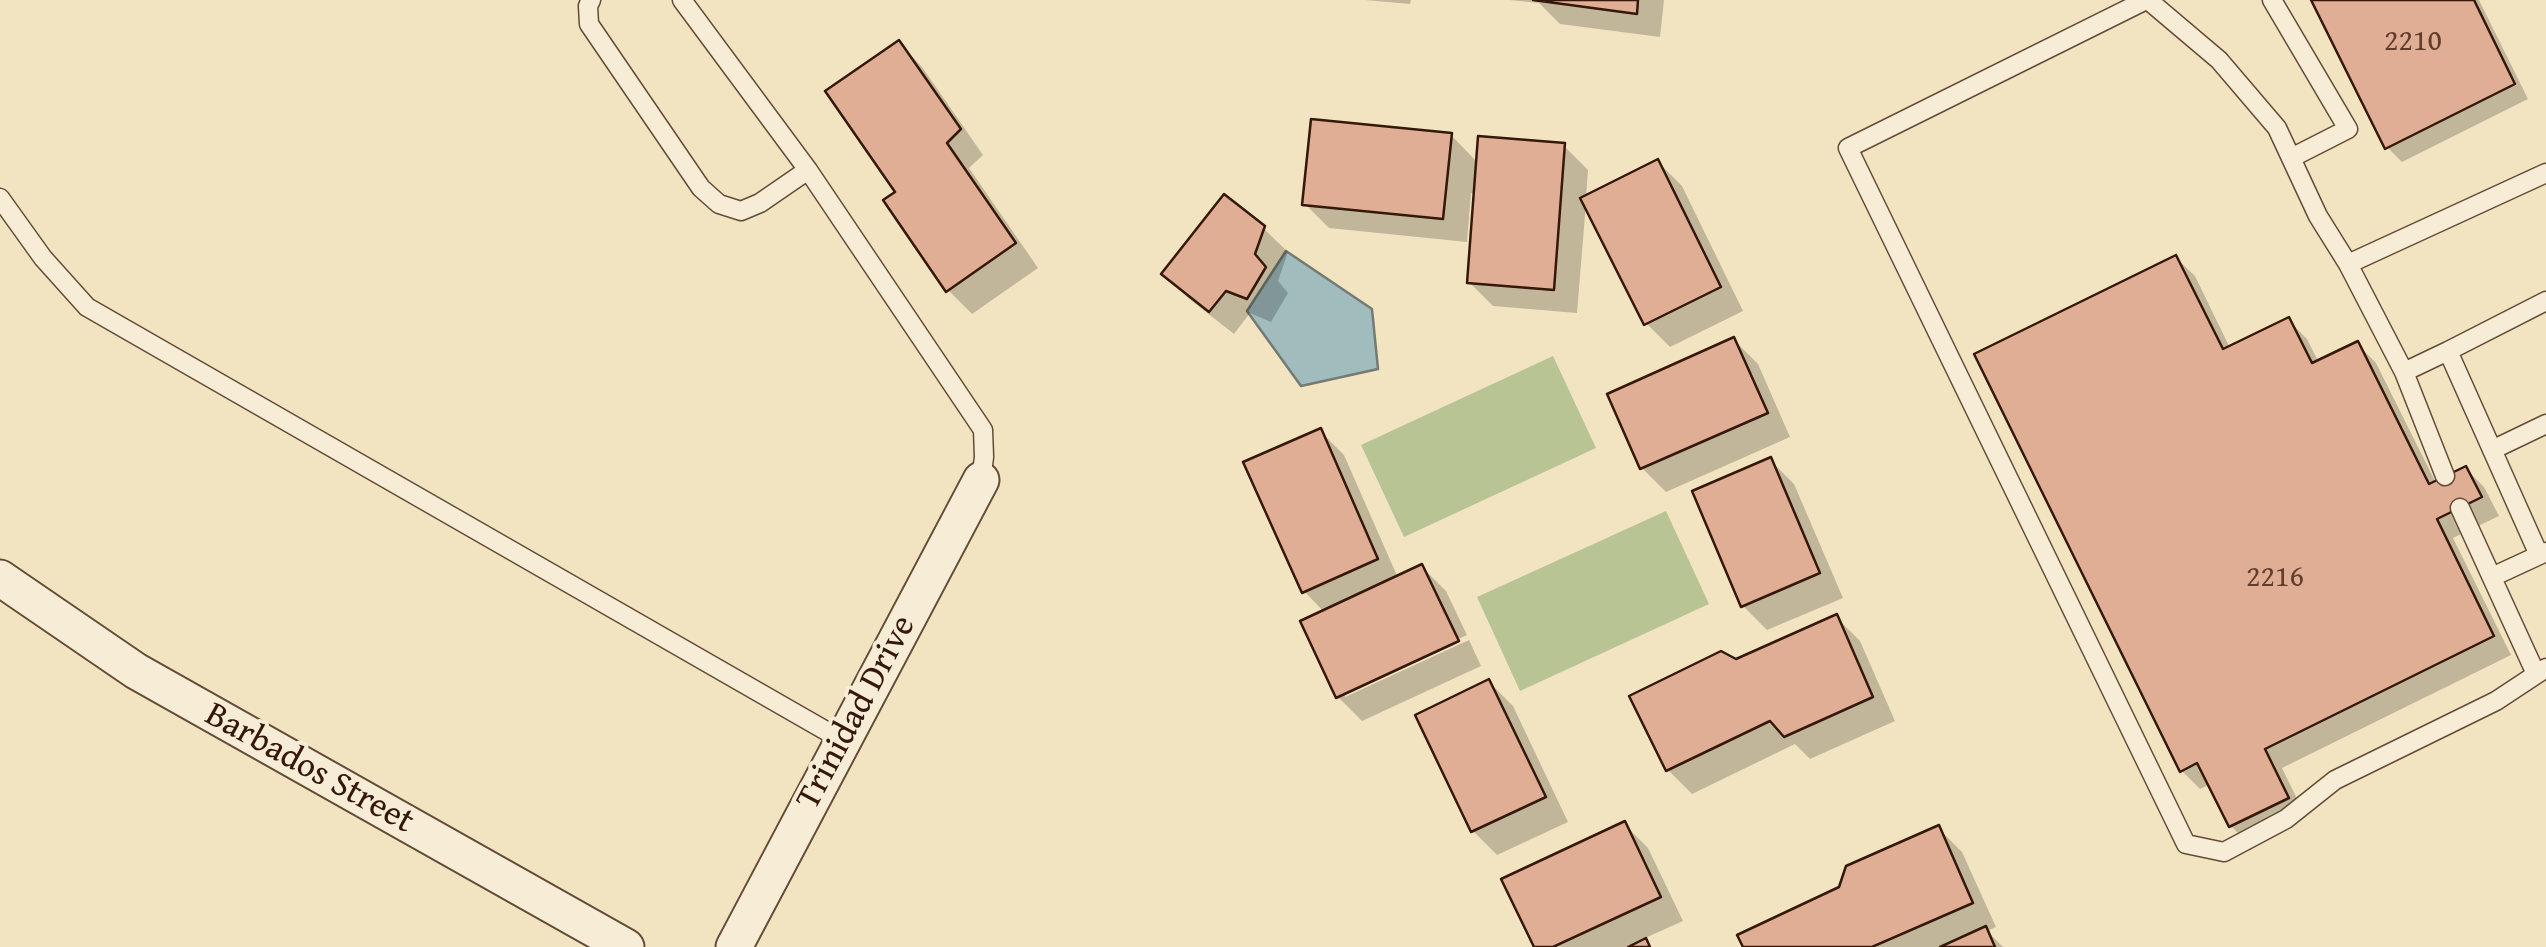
<!DOCTYPE html>
<style>
body{margin:0}
canvas{display:block;background:#f2e4c1}
</style>
<canvas width="2546" height="947"></canvas>
<script>
const context = document.querySelector('canvas').getContext('2d');
context.lineJoin = 'round';
function fill(path, color) {
  context.fillStyle = color;
  context.fill(path, 'evenodd');
}
function toPath(rows) {
  const path = new Path2D();
  for (const r of rows) {
    path.moveTo(r[0], r[1]);
    for (let i = 2; i < r.length; i += 2) path.lineTo(r[i], r[i + 1]);
  }
  return path;
}
function trace(path, color, width, dash) {
  context.strokeStyle = color;
  context.lineWidth = width;
  context.lineCap = dash ? 'butt' : 'round';
  context.setLineDash(dash || []);
  context.stroke(path);
}
function drawText(font, color, halo, rows, align = 'center') {
  context.font = font + ' "Gentium Book Plus",serif';
  context.lineWidth = 8;
  context.setLineDash([]);
  context.textBaseline = 'middle';
  context.strokeStyle = halo;
  context.fillStyle = color;
  for (const [text, x, y, turn = 0] of rows) {
    context.save();
    context.translate(x, y);
    context.rotate((+turn || 0) * Math.PI / 180);
    context.textAlign = isNaN(turn) ? turn : align;
    if (halo) context.strokeText(text, 0, 0);
    context.fillText(text, 0, 0);
    context.restore();
  }
}
const green = toPath([
 [1553,356,1596,448,1404,537,1361,445],
 [1666,511,1709,604,1520,691,1477,597]
]);
const water = toPath([
 [1286,251,1372,309,1378,369,1301,386,1247,311,1286,251]
]);
const shadow = toPath([
 [1365,0,1411,0,1410,4],
 [1509,0,1664,0,1660,37,1560,24,1539,3],
 [2317,0,2479,0,2528,99,2402,162,2387,147],
 [899,43,922,67,983,155,969,168,1038,268,972,314,948,290,898,193],
 [1451,135,1478,163,1564,146,1588,170,1586,198,1658,162,1682,186,1743,311,1670,347,1646,323,1586,203,1577,313,1493,306,1469,282,1476,194,1471,193,1467,242,1329,228,1305,204],
 [1263,228,1288,252,1278,281,1288,293,1271,322,1250,313,1234,334,1188,298,1164,274],
 [2176,258,2195,276,2230,348,2288,320,2307,339,2319,363,2357,344,2376,363,2436,483,2466,469,2484,487,2499,516,2453,538,2511,655,2282,768,2306,817,2250,845,2231,826,2211,784,2200,789,2182,771],
 [1734,340,1758,364,1790,437,1666,492,1642,468],
 [1320,431,1344,455,1398,578,1422,567,1446,591,1467,635,1345,692,1345,697,1469,640,1481,666,1362,721,1338,697,1325,613,1304,591],
 [1770,460,1794,484,1843,598,1767,630,1743,606],
 [1836,617,1860,641,1895,721,1810,759,1795,744,1692,794,1668,770,1735,662],
 [1489,682,1513,706,1568,822,1497,855,1473,831],
 [1624,824,1648,848,1683,921,1643,939,1651,947,1536,947],
 [1938,828,1962,852,1996,927,1987,931,2003,947,1745,947]
]);
const building = toPath([
 [1533,0,1638,0,1637,14,1533,0],
 [2311,0,2474,0,2515,84,2385,149,2311,0],
 [899,40,961,129,947,143,1016,243,946,292,883,200,895,192,825,91,899,40],
 [1311,119,1452,133,1443,219,1302,205,1311,119],
 [1478,136,1565,143,1554,290,1467,283,1478,136],
 [1658,159,1721,287,1644,325,1580,198,1658,159],
 [1224,194,1265,226,1255,254,1266,267,1247,299,1226,291,1209,312,1161,274,1224,194],
 [2176,255,2223,349,2289,317,2312,363,2358,341,2429,484,2466,466,2482,497,2437,519,2494,636,2265,749,2289,798,2229,827,2197,763,2180,772,1974,354,2176,255],
 [1734,337,1768,413,1640,469,1607,394,1734,337],
 [1321,428,1378,559,1302,593,1243,462,1321,428],
 [1771,457,1820,573,1741,607,1692,491,1771,457],
 [1422,564,1459,641,1336,698,1300,621,1422,564],
 [1837,614,1873,697,1784,737,1770,721,1666,771,1629,696,1721,651,1736,659,1837,614],
 [1489,679,1546,797,1471,832,1415,715,1489,679],
 [1625,821,1661,897,1553,947,1534,947,1501,879,1625,821],
 [1939,825,1973,903,1872,947,1743,947,1737,935,1839,887,1846,866,1939,825],
 [1986,926,1995,947,1940,947,1986,926],
 [1646,938,1650,947,1628,947,1646,938]
]);
const service = toPath([
 [591,0,588,6,589,24,701,188,719,204,741,211,760,203,808,170],
 [682,0,808,170,983,430,984,457,981,480],
 [2146,0,1848,148,2186,844,2224,852,2286,819,2335,780,2496,701,2546,668],
 [2148,0,2219,60,2277,128,2318,216,2348,264,2546,173],
 [2272,0,2348,129,2291,158],
 [0,198,43,258,87,307,842,740],
 [2348,264,2404,372,2445,476],
 [2448,351,2546,301],
 [2404,372,2448,351,2539,555],
 [2492,450,2546,424],
 [2460,508,2536,674],
 [2492,577,2546,552]
]);
const minor = toPath([
 [0,578,136,671,626,947],
 [734,947,981,480]
]);
const numberNames = [
 ["2210",2413,42],
 ["2216",2275,578]
];
const streetNames = [
 ["Trinidad Drive",857,713,-62],
 ["Barbados Street",309,769,29]
];
fill(green, '#b9c494');
fill(water, '#a0bcbd');
trace(water, '#757a75', 2.5);
fill(shadow, '#0003');
fill(building, '#e0ad95');
trace(building, '#351809', 2.5);
trace(service, '#644b37', 21);
trace(minor, '#644b37', 39);
trace(service, '#f7edd7', 18);
trace(minor, '#f7edd7', 35);
drawText('30px', '#603d2c', null, numberNames);
drawText('35px', '#351809', '#f7edd7', streetNames);
</script>
